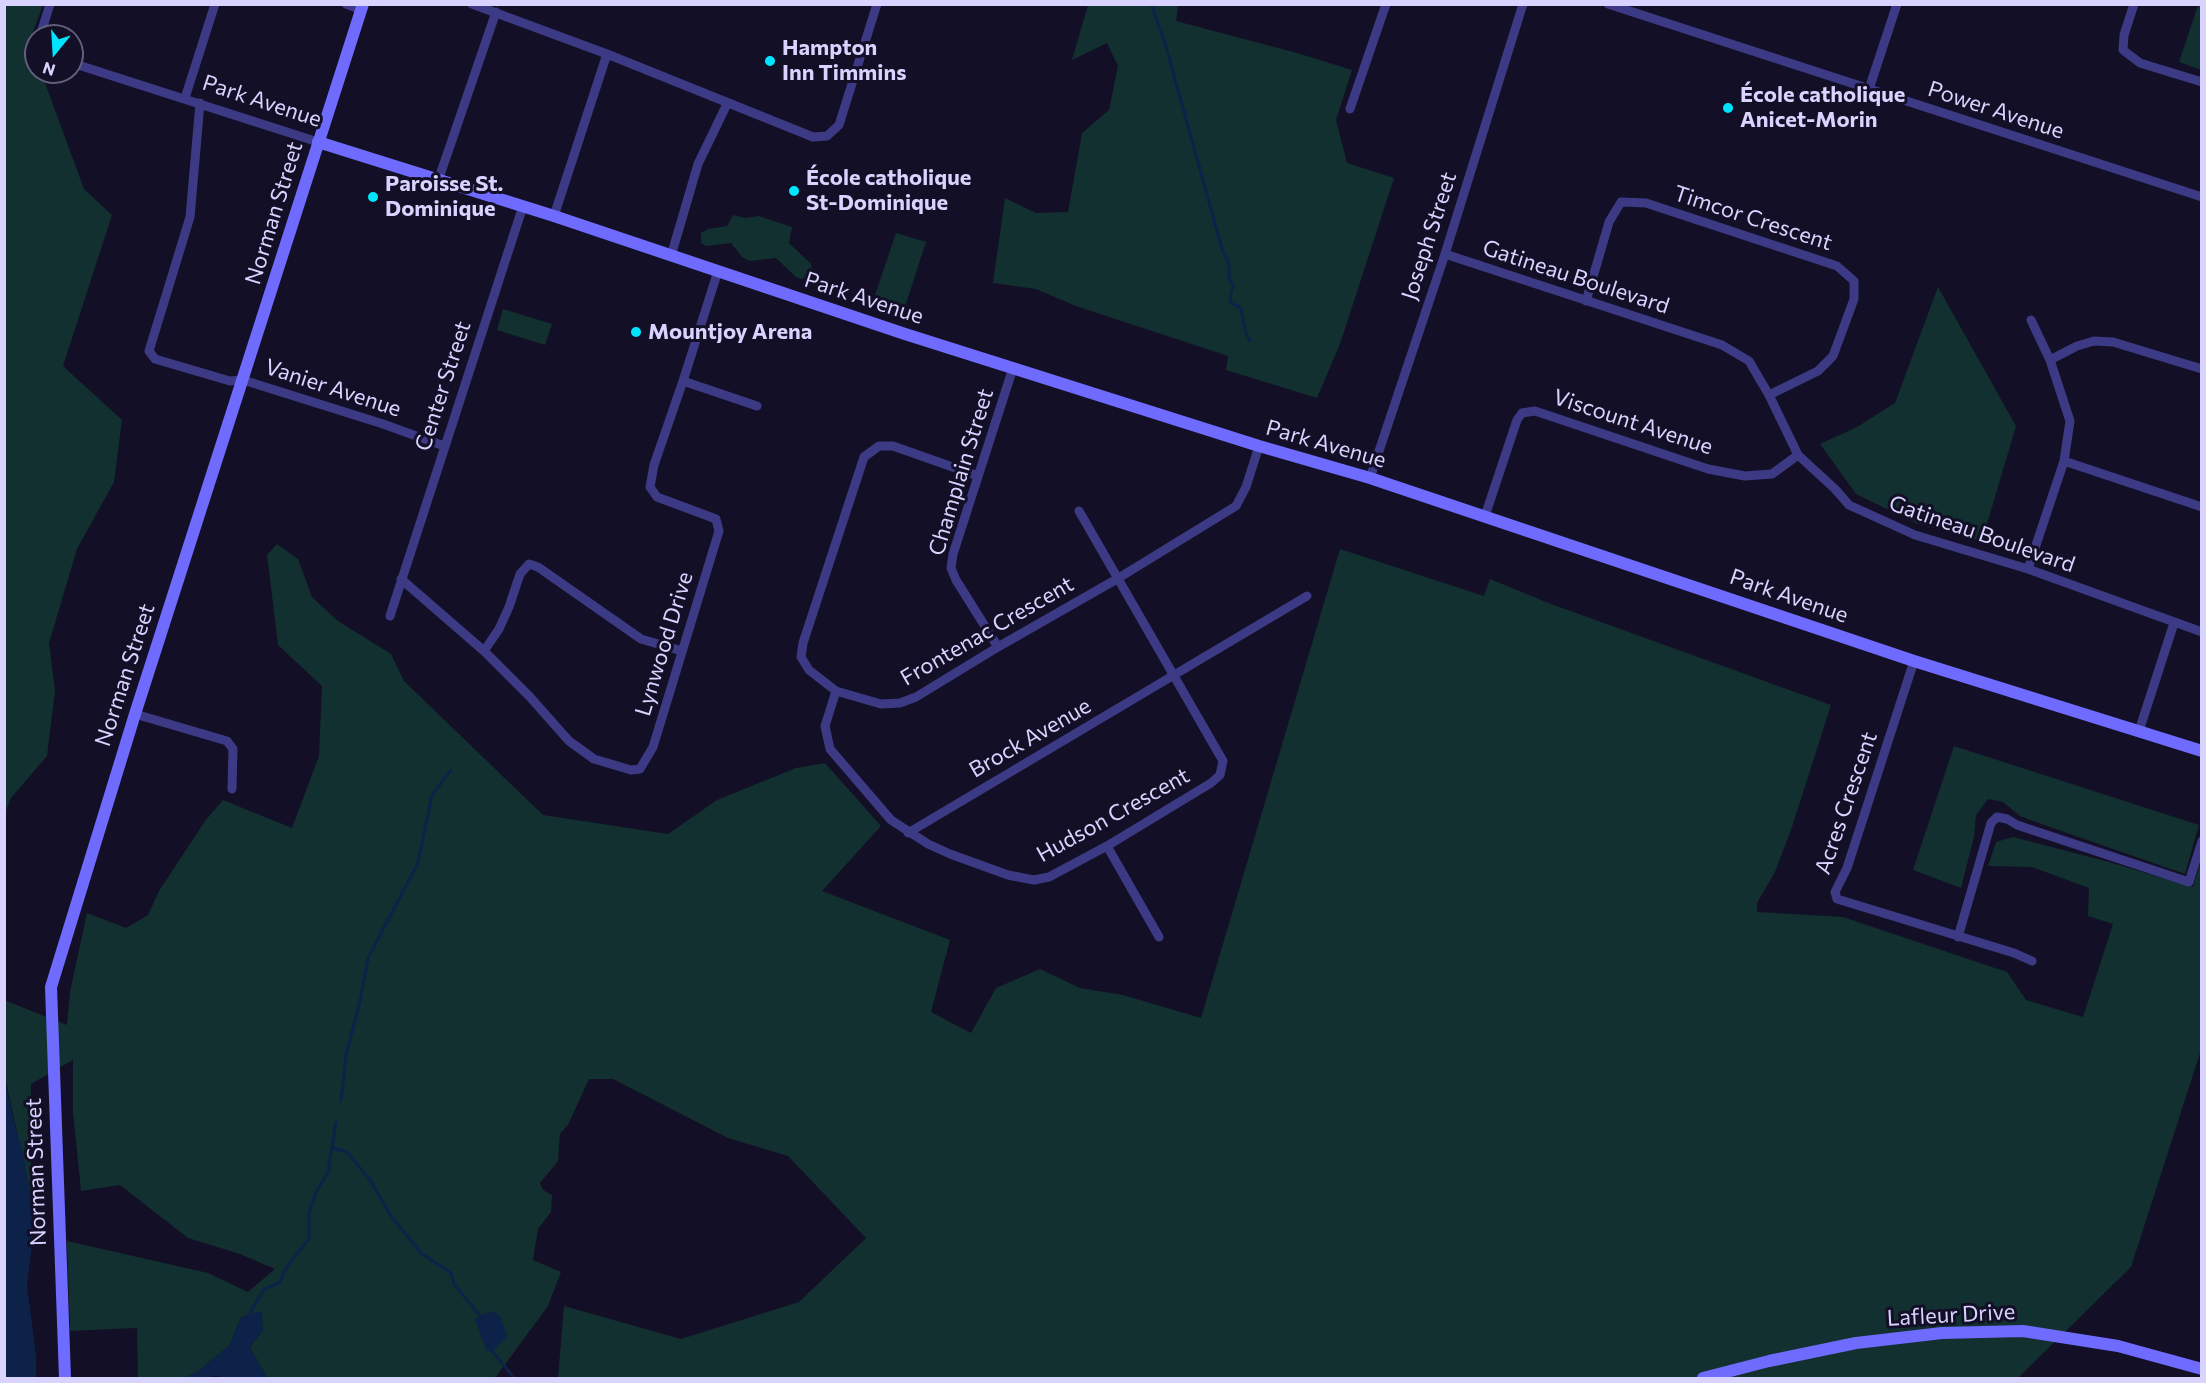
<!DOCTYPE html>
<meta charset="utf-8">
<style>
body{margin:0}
#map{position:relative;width:2206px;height:1383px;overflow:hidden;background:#130f26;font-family:Commissioner,sans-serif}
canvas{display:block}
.frame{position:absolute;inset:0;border:6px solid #d9d4ff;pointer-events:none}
.north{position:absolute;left:24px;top:24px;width:60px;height:60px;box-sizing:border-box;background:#130f26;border:2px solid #625e7d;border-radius:50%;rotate:198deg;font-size:16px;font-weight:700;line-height:24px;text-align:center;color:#d9d4ff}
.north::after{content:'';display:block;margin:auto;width:21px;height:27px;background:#00e5ff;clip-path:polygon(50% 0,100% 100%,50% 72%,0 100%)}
</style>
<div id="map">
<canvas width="2206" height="1383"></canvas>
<div class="frame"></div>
<div class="north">N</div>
</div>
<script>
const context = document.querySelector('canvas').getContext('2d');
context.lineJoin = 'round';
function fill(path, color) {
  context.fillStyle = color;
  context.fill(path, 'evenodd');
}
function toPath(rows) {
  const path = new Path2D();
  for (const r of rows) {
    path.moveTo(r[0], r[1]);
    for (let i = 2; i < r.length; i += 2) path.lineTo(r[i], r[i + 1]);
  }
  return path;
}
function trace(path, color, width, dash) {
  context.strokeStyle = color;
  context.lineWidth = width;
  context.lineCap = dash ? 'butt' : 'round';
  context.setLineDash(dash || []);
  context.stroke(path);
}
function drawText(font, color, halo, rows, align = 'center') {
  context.font = font + ' Commissioner,sans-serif';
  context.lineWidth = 6;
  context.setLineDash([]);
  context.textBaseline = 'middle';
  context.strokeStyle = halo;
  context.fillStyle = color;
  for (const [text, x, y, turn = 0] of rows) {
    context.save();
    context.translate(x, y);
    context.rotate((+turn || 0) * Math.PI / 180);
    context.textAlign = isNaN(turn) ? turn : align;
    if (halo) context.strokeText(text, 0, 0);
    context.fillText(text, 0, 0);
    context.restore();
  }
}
const green = toPath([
 [43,5,32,35,36,51,36,72,41,72,84,189,112,215,63,366,122,420,114,482,77,549,49,643,55,691,47,756,11,798,5,813,4,5],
 [1088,5,1178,5,1176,21,1297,53,1352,70,1336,120,1347,163,1394,178,1340,344,1317,398,1226,370,1228,356,1076,306,1036,289,993,283,1005,198,1036,213,1068,212,1082,133,1109,110,1118,66,1107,43,1072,60],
 [2198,5,2201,5,2201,70,2179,62],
 [733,215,745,218,759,216,792,227,789,243,811,264,812,273,802,279,796,277,776,258,750,261,742,257,731,243,706,246,701,243,701,233,708,229,727,226],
 [896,233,926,242,902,316,871,307],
 [1938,287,2016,426,1982,541,1916,523,1856,494,1820,444,1857,427,1895,403],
 [503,309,552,324,545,345,497,330],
 [277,544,298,559,312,597,338,621,391,654,404,681,543,815,668,834,717,800,796,768,825,763,881,826,822,891,950,940,931,1012,971,1033,996,988,1040,969,1080,988,1123,995,1201,1018,1340,549,1484,596,1490,579,1551,604,1831,705,1792,827,1775,872,1757,903,1757,912,1843,917,2007,972,2026,1000,2083,1017,2113,924,2088,916,2089,888,2032,867,1988,866,1996,842,2013,837,2109,862,2193,887,2201,861,2201,1050,2131,1267,2018,1378,558,1378,564,1306,681,1339,799,1302,866,1238,788,1156,728,1138,613,1079,589,1079,568,1125,560,1134,558,1161,540,1183,543,1190,552,1195,551,1212,538,1229,533,1260,561,1272,548,1306,495,1378,267,1378,250,1347,263,1330,261,1312,241,1317,229,1346,197,1372,184,1378,138,1378,137,1328,70,1331,67,1241,208,1273,248,1292,275,1269,240,1254,188,1238,120,1185,81,1191,73,1112,73,1060,31,1084,31,1198,5,1077,4,1000,67,1025,70,992,87,913,126,928,148,915,159,891,205,821,223,800,292,828,319,756,322,686,278,645,267,555],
 [1954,746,2199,825,2185,874,2050,827,2020,816,2003,802,1988,799,1976,815,1974,837,1961,888,1913,870]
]);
const water = toPath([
 [4,1077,16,1130,22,1148,35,1218,27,1285,36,1356,36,1378,5,1378],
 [261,1311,263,1330,250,1347,267,1378,228,1378,215,1376,207,1378,184,1378,197,1372,229,1346,241,1317],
 [491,1311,500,1315,507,1337,495,1349,487,1352,475,1319]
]);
const stream = toPath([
 [1151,4,1165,43,1222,249,1229,264,1229,277,1233,286,1230,298,1231,303,1241,308,1245,330,1250,341],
 [341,1101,346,1055,360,1001,368,958,418,863,432,795,451,770],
 [332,1148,347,1152,370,1180,391,1216,421,1253,451,1273,454,1284,481,1317],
 [249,1315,264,1289,279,1283,288,1265,309,1239,309,1213,317,1190,328,1172,336,1122],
 [489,1347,514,1378]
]);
const street = toPath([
 [346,4,362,10],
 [472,4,607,54,813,137,827,136,839,125,877,4],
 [1608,4,2202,197],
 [2134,4,2124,35,2123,50,2140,63,2202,82],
 [40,36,50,4],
 [72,63,318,142],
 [1869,89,1897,4],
 [185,98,215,4],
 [200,103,190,217,149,351,155,359,230,381,243,380,383,424,444,446],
 [1350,109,1386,4],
 [439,178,496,12],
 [554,216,607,54],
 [1445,254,1722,345,1749,361,1769,395,1798,455,1835,489,1849,505,1915,535,2028,569,2202,632],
 [671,256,698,164,727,104],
 [1586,301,1609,222,1621,202,1646,203,1837,266,1854,281,1854,299,1833,356,1818,371,1769,395],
 [2050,360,2077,346,2094,341,2113,342,2202,369],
 [683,381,757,406],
 [2064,461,2202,507],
 [978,476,893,446,879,446,864,457,803,643,801,657,809,670,836,691,881,704,900,703,916,697,998,647,1117,579,1236,506,1246,487,1259,446],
 [1370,478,1445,254,1523,4],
 [1485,516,1517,420,1522,413,1535,411,1708,469,1745,476,1772,474,1798,455],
 [2028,569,2064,461,2070,421,2050,360,2031,320],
 [401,579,484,651,530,697,569,741,594,759,631,770,640,769,653,747,719,531,716,519,657,497,650,487,654,465,683,381,718,271],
 [390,616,523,206],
 [998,647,956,580,951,568,953,554,1013,368],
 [484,651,499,629,509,607,520,574,529,564,538,567,641,639,682,651],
 [1914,661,1847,868,1835,892,1837,899,2014,953,2032,961],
 [836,691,825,726,830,749,891,820,928,844,950,854,1008,875,1034,880,1049,877,1107,846,1211,783,1220,775,1223,761,1079,511],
 [135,714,227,741,233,749,232,789],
 [2139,731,2174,623],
 [908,833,1307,596],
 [1107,846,1159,937],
 [1958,937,1991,823,1997,817,2007,819,2017,825,2189,882,2202,841]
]);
const secondary = toPath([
 [318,142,554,216,905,334,1259,446,1370,478,1914,661,2202,751],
 [65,1378,51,987,135,714,363,4],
 [1703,1378,1769,1361,1856,1343,1942,1333,2023,1331,2118,1346,2202,1369]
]);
const markers = [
 [770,61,6,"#00e5ff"],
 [1728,108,6,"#00e5ff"],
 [794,191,6,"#00e5ff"],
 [373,197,6,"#00e5ff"],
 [636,332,6,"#00e5ff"]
];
const poiNames = [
 ["Hampton",782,48],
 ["Inn Timmins",782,73],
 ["École catholique",1740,95],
 ["Anicet-Morin",1740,120],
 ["École catholique",806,178],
 ["St-Dominique",806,203],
 ["Paroisse St.",385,184],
 ["Dominique",385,209],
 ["Mountjoy Arena",648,332]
];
const streetNames = [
 ["Park Avenue",262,101,18],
 ["Power Avenue",1996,110,18],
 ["Norman Street",274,213,-73],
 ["Timcor Crescent",1753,218,18],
 ["Joseph Street",1429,236,-72],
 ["Gatineau Boulevard",1576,277,18],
 ["Park Avenue",864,298,18],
 ["Center Street",443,386,-72],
 ["Vanier Avenue",333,388,18],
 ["Viscount Avenue",1633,422,18],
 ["Park Avenue",1326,444,16],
 ["Champlain Street",961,472,-73],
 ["Gatineau Boulevard",1982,534,19],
 ["Park Avenue",1789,596,19],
 ["Frontenac Crescent",987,631,-30],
 ["Lynwood Drive",664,644,-73],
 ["Norman Street",125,675,-72],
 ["Brock Avenue",1030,738,-30],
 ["Acres Crescent",1846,803,-71],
 ["Hudson Crescent",1113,815,-29],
 ["Norman Street",36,1172,-92],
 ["Lafleur Drive",1951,1315,-3]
];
fill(green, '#12302f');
fill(water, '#0c2248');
trace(stream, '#0c2248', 3);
trace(street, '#3d3a85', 9);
trace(secondary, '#6f6bff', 12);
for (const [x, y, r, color] of markers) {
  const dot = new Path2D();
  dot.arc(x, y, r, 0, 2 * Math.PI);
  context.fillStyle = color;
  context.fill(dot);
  trace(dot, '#130f26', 2);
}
drawText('bold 22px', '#d9d4ff', '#130f26', poiNames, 'left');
drawText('22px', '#d9d4ff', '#130f26', streetNames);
</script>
